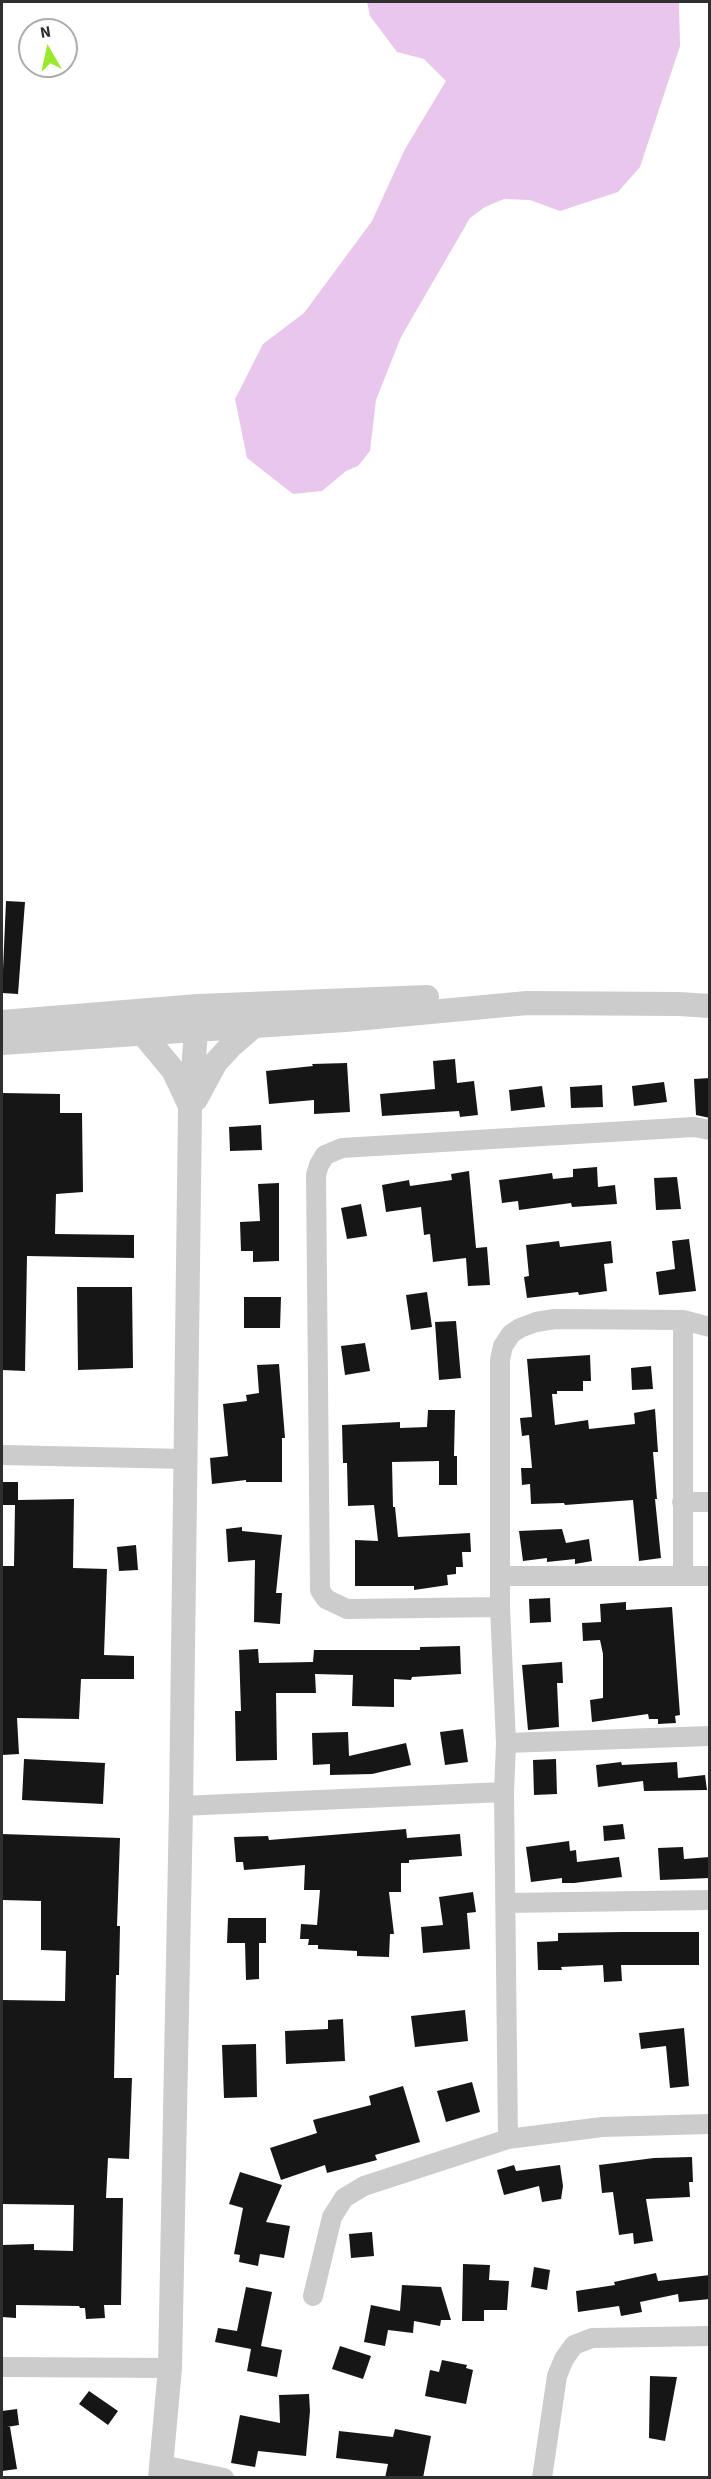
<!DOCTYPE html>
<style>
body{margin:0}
#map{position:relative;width:711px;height:2479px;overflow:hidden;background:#fff;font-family:"Source Sans 3",sans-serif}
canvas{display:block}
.frame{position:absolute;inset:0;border:3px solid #2f2f2f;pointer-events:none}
.north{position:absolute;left:18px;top:18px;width:60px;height:60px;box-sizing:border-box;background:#fff;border:2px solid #acacac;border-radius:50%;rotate:351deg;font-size:16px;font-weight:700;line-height:24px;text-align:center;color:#2f2f2f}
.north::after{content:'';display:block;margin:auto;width:21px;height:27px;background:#99ea2c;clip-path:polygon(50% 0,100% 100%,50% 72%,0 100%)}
</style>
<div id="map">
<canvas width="711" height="2479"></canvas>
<div class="frame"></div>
<div class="north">N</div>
</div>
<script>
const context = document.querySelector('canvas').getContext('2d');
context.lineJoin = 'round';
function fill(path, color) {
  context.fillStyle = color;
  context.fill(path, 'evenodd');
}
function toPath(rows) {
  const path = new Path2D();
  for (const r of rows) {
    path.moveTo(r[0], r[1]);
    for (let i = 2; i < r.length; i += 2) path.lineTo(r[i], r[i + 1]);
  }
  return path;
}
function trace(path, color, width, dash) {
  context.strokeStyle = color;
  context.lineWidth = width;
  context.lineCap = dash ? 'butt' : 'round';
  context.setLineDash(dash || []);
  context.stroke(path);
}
const water = toPath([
 [367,2,679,2,680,46,640,167,618,192,560,211,530,200,504,199,485,207,470,218,401,337,376,400,370,451,358,466,346,471,322,491,293,494,247,458,235,399,263,344,304,313,372,221,405,149,446,81,424,59,397,52,370,16]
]);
const building = toPath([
 [6,901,25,902,18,994,2,993],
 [455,1059,457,1083,474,1081,478,1115,460,1117,459,1111,382,1116,380,1094,435,1089,433,1061],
 [347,1063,350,1112,314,1114,314,1100,269,1104,266,1071,313,1066,312,1064],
 [710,1078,710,1118,696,1115,694,1079],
 [664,1082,667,1102,634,1106,632,1086],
 [602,1085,603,1107,571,1108,570,1087],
 [542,1086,545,1107,511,1111,509,1090],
 [2,1093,60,1094,60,1113,82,1113,83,1192,56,1194,55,1234,134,1235,134,1258,27,1256,25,1371,2,1370],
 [261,1125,262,1150,230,1151,229,1127],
 [597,1167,598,1187,615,1185,617,1204,572,1207,571,1203,519,1210,518,1201,502,1203,499,1180,552,1173,553,1179,573,1177,573,1169],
 [469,1171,476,1248,487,1247,490,1285,468,1286,466,1258,433,1262,430,1234,424,1235,421,1207,386,1212,382,1185,409,1180,410,1186,452,1180,451,1174],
 [677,1177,681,1209,656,1210,654,1178],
 [279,1183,279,1261,253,1262,253,1251,241,1251,240,1222,260,1221,258,1184],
 [361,1204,367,1236,347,1239,341,1208],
 [689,1239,696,1291,659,1295,656,1272,675,1269,672,1241],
 [559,1241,560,1247,611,1241,613,1263,604,1264,607,1291,579,1295,578,1292,527,1298,524,1277,529,1276,526,1245],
 [77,1287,132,1287,133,1368,78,1370],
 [427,1292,432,1327,411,1330,406,1295],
 [244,1297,281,1297,280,1328,244,1328],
 [456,1321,461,1378,439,1380,435,1322],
 [365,1343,370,1371,345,1375,341,1346],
 [590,1355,591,1381,583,1381,583,1391,557,1391,557,1394,552,1394,555,1425,588,1420,589,1429,635,1424,634,1413,655,1409,658,1452,653,1452,657,1499,655,1499,661,1558,639,1561,633,1500,565,1505,564,1503,531,1504,530,1484,522,1485,521,1468,532,1468,529,1435,522,1436,520,1418,532,1417,527,1359],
 [279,1364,285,1438,282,1438,282,1482,246,1482,246,1480,212,1484,210,1458,228,1456,223,1404,247,1401,246,1395,259,1393,257,1365],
 [651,1366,653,1389,632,1390,631,1368],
 [428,1410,455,1410,454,1456,457,1456,457,1485,439,1485,439,1461,392,1462,393,1507,395,1507,398,1537,470,1533,471,1552,462,1552,463,1567,456,1567,456,1574,447,1575,448,1585,414,1590,414,1586,355,1586,355,1540,378,1541,374,1505,348,1506,347,1463,343,1463,342,1425,400,1422,400,1428,427,1427],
 [2,1482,18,1482,18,1500,74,1499,73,1568,107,1569,104,1655,134,1656,134,1679,81,1679,79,1719,17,1718,19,1754,2,1755,2,1566,14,1566,15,1505,2,1505],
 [242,1527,242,1531,282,1535,276,1593,282,1593,280,1624,254,1622,255,1560,228,1562,226,1529],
 [562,1529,566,1543,589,1539,592,1561,575,1564,575,1559,547,1562,547,1558,523,1561,519,1531],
 [136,1545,138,1570,119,1571,117,1547],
 [550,1598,551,1622,530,1623,529,1599],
 [626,1602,626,1610,672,1607,680,1715,675,1716,676,1723,658,1724,658,1719,649,1719,648,1714,592,1722,590,1700,603,1698,603,1654,600,1640,583,1641,582,1623,601,1622,600,1604],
 [460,1646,461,1674,412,1677,411,1680,394,1679,394,1707,352,1706,353,1675,315,1674,316,1693,276,1693,277,1760,236,1761,235,1711,241,1711,239,1650,258,1649,259,1663,313,1662,314,1650,420,1650,420,1647],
 [562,1662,563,1683,557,1683,559,1727,528,1730,522,1665],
 [463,1729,468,1762,445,1765,440,1732],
 [348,1732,349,1756,406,1743,411,1765,372,1774,330,1775,330,1764,313,1765,312,1733],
 [24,1759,105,1763,103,1804,22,1800],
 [556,1759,557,1794,534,1795,533,1760],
 [621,1762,622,1765,677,1762,678,1778,705,1775,707,1790,644,1791,643,1781,598,1787,596,1765],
 [623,1824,625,1839,604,1841,603,1826],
 [406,1829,407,1838,460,1834,462,1856,409,1860,409,1863,401,1863,401,1892,389,1892,394,1934,390,1934,389,1957,357,1956,357,1951,318,1949,318,1945,308,1945,309,1939,300,1939,301,1924,317,1925,320,1890,304,1890,305,1865,244,1870,243,1862,236,1862,234,1837,268,1836,269,1840],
 [2,1834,120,1838,117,1926,120,1926,119,1975,116,1975,114,2078,132,2078,129,2159,108,2158,106,2198,123,2198,121,2305,104,2305,105,2318,86,2319,85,2308,80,2308,79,2306,16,2305,16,2318,2,2317,2,2245,34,2244,34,2250,73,2251,74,2205,2,2204,2,2000,65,2001,66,1951,41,1950,41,1901,2,1900],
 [569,1841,570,1851,576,1850,577,1862,619,1857,622,1877,574,1883,562,1883,562,1878,531,1882,526,1847],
 [683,1847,684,1859,710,1857,710,1878,660,1880,658,1848],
 [473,1892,476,1912,467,1913,470,1949,423,1953,421,1927,443,1925,439,1897],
 [228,1918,266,1918,266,1943,259,1943,259,1979,246,1980,245,1943,227,1943],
 [623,1932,699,1932,699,1965,621,1965,622,1981,604,1982,603,1965,561,1967,562,1970,538,1970,537,1942,558,1941,558,1933],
 [465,2010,468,2041,415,2047,411,2016],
 [343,2019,345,2061,286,2064,285,2031,328,2029,328,2020],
 [684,2028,689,2086,670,2088,666,2046,641,2049,639,2033],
 [256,2044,257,2097,224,2098,222,2045],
 [472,2082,480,2112,446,2122,437,2091],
 [403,2086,420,2142,375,2155,377,2160,327,2173,325,2165,281,2180,270,2148,317,2133,313,2120,371,2105,369,2096],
 [692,2157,693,2182,689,2182,690,2197,646,2199,653,2241,634,2244,633,2233,619,2235,613,2192,602,2193,599,2165,654,2158],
 [514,2165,516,2171,560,2165,563,2186,561,2199,542,2202,539,2186,504,2195,497,2170],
 [240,2172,282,2185,266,2222,290,2226,284,2258,260,2254,258,2266,239,2262,240,2255,234,2254,243,2208,229,2204],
 [372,2232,374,2256,351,2258,349,2234],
 [463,2264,490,2265,489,2280,509,2281,507,2310,484,2310,484,2321,462,2321],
 [534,2267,550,2270,547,2290,531,2287],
 [656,2273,658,2281,710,2275,710,2299,679,2302,678,2294,640,2302,642,2312,621,2316,619,2306,578,2312,576,2291,615,2285,614,2282],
 [402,2285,441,2287,451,2320,441,2320,440,2326,414,2321,413,2333,388,2330,385,2346,364,2342,371,2305,400,2311],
 [246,2287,272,2292,261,2346,282,2350,277,2377,247,2371,251,2349,215,2342,218,2328,237,2331],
 [340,2346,371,2356,363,2379,332,2369],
 [442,2360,467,2365,466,2368,473,2370,466,2404,425,2396,430,2370,439,2372],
 [650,2376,677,2377,665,2441,649,2438],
 [89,2391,118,2411,108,2425,79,2404],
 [309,2394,310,2411,306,2456,258,2451,255,2467,231,2463,240,2415,280,2423,279,2395],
 [17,2409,19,2425,7,2427,10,2427,17,2469,2,2471,2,2411],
 [395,2429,431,2436,423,2478,385,2478,388,2464,336,2458,339,2431,393,2437]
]);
const minor = toPath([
 [683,1320,683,1576],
 [2,1455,186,1459],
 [682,1502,710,1502],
 [501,1576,710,1576],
 [500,1607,347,1609,326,1599,320,1590,316,1175,319,1165,325,1155,342,1148,694,1127,710,1130],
 [506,1743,710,1736],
 [181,1806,504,1792],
 [505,1903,710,1900],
 [508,2139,504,1792,506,1743,500,1607,500,1360,503,1346,511,1334,520,1328,536,1322,555,1319,683,1320,710,1327],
 [313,2296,332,2217,344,2198,364,2186,508,2139,602,2127,710,2124],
 [2,2367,170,2368],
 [162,2465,224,2478],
 [542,2478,557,2376,564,2359,574,2345,592,2338,710,2336]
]);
const tertiary = toPath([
 [2,1022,198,1006,427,997],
 [143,1034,173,1070,189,1104],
 [2,1043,345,1020,527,1003,679,1004,710,1006],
 [196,1099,216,1062,231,1046,254,1026],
 [160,2478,170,2368,181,1806,190,1110,198,1006]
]);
fill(water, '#e9c7ed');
fill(building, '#161616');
trace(minor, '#ccc', 20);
trace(tertiary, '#ccc', 24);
</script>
